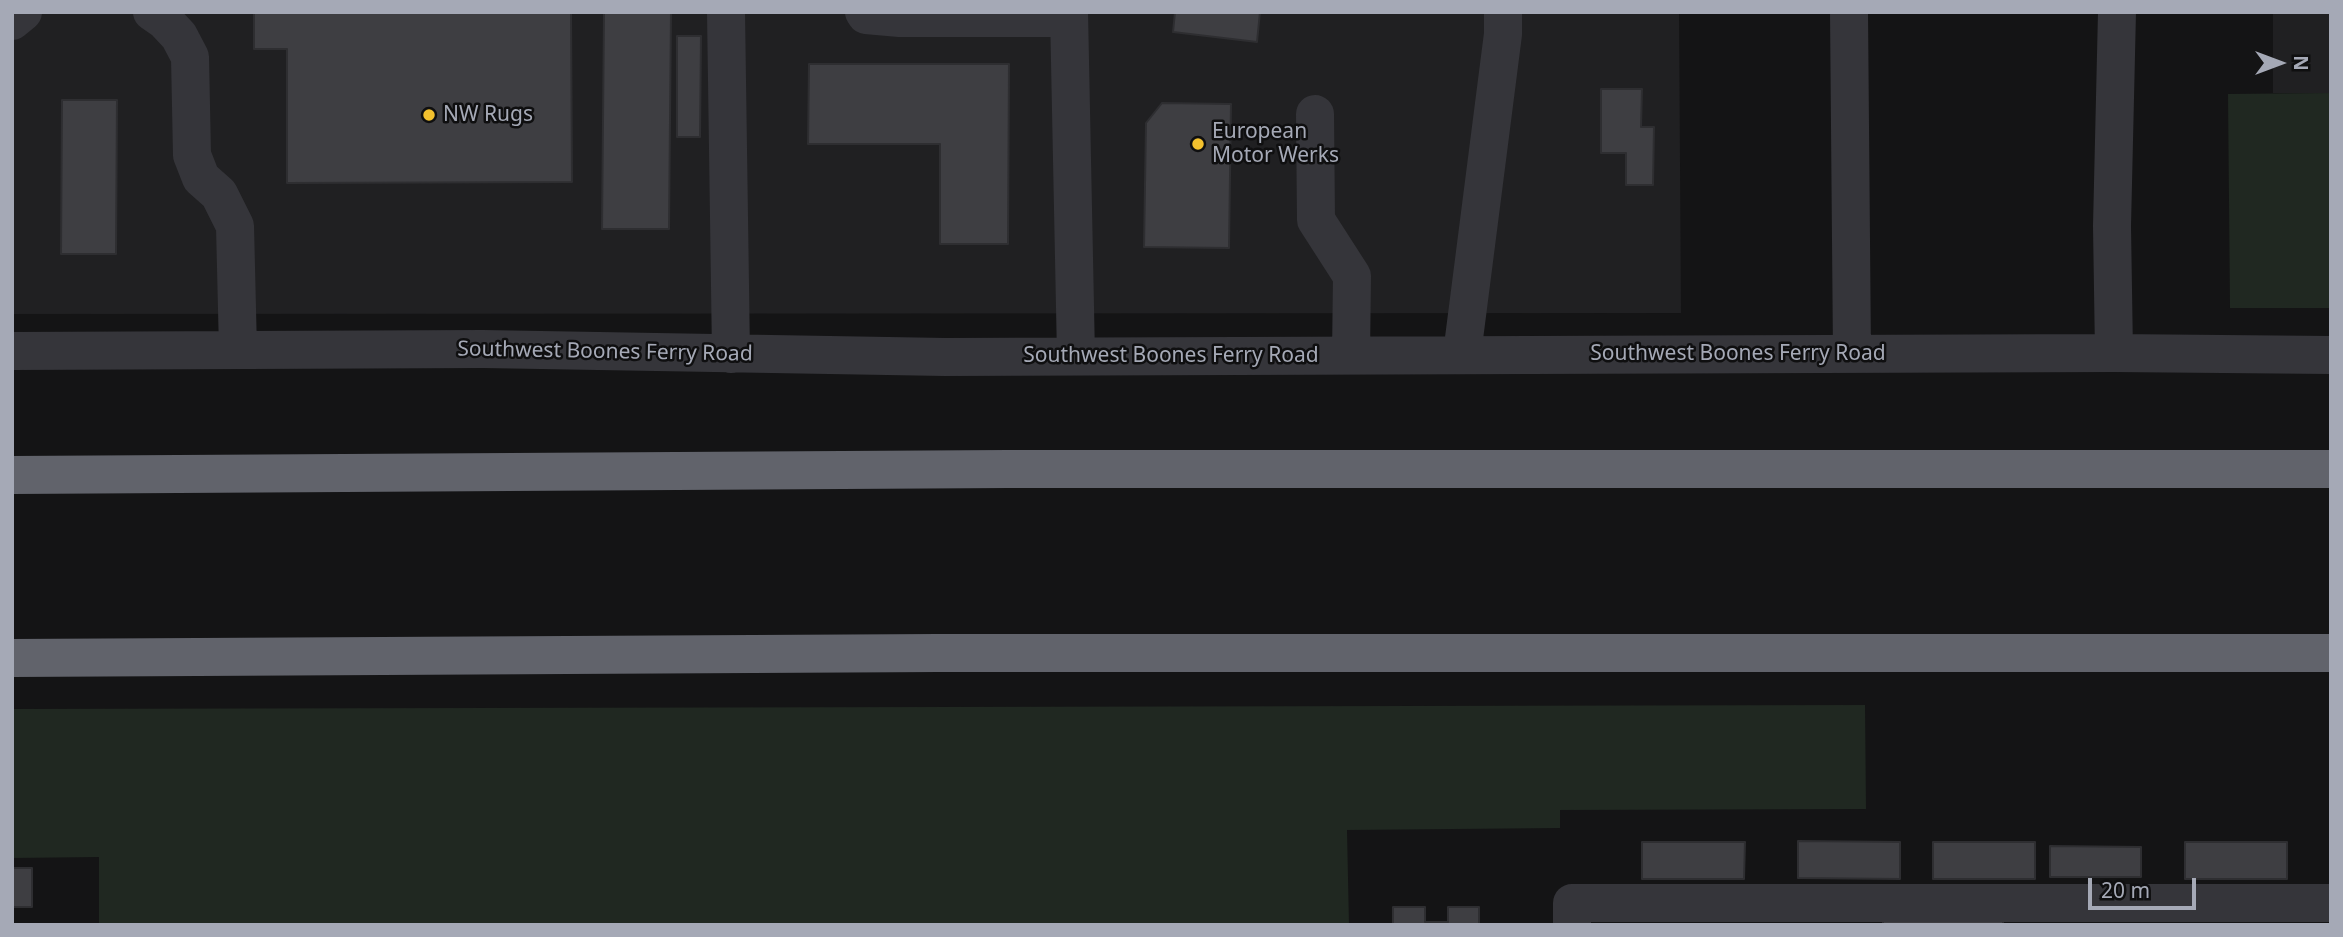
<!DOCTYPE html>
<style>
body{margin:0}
#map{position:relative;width:2343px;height:937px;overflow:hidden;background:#141415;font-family:"Noto Sans",sans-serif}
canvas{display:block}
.frame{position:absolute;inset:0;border:14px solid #a5a9b6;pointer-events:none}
.north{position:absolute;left:2245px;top:28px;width:70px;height:70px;-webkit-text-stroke:5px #0f0f10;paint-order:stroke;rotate:90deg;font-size:19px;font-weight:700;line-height:28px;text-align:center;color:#a5a9b6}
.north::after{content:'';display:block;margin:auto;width:24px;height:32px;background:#a5a9b6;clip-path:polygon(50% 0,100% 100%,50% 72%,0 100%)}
.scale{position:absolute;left:2088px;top:878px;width:108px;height:32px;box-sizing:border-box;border:4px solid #a5a9b6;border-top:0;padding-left:9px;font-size:21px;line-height:24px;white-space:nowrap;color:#a5a9b6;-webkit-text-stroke:5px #0f0f10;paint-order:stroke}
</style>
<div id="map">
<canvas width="2343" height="937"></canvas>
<div class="frame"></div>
<div class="north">N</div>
<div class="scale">20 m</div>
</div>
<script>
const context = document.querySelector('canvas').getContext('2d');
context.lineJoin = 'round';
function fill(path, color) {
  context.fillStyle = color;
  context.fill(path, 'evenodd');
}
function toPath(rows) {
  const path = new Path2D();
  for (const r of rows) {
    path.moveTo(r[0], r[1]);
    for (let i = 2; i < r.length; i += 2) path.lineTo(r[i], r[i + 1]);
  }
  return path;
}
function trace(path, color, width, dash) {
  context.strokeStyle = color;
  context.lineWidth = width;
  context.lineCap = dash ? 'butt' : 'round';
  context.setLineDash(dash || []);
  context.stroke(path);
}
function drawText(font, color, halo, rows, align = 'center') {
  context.font = font + ' "Noto Sans",sans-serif';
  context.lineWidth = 5;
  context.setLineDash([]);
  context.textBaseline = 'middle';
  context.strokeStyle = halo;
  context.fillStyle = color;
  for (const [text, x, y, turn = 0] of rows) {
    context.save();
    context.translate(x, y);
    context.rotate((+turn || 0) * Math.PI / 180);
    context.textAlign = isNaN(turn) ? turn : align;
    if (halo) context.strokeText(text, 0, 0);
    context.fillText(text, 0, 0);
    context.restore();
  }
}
const built = toPath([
 [12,12,1679,12,1681,313,12,314],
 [2273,12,2331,12,2331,93,2273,93]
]);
const green = toPath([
 [2331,93,2331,308,2230,308,2228,94],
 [1865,705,1866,809,1560,810,1560,828,1347,830,1349,925,99,925,99,857,12,858,12,709]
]);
const building = toPath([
 [254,12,571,12,572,182,287,183,287,49,254,49,254,12],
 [604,12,671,12,669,229,602,229,604,12],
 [1175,12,1260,12,1257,42,1173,32,1175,12],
 [677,36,701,36,700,137,677,137,677,36],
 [809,64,1009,64,1008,244,940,244,940,144,808,144,809,64],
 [1601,89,1642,89,1641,127,1654,127,1653,185,1626,185,1626,153,1601,153,1601,89],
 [62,100,117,100,116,254,61,254,62,100],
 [1162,103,1231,104,1229,248,1144,247,1146,123,1162,103],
 [1798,841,1900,842,1900,879,1798,878,1798,841],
 [1642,842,1745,842,1744,879,1642,879,1642,842],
 [1933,842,2035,842,2035,879,1933,879,1933,842],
 [2185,842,2287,842,2287,879,2185,879,2185,842],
 [2050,846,2141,847,2141,877,2050,877,2050,846],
 [12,868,32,868,32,907,12,907,12,868],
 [1393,907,1425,907,1425,922,1448,922,1448,907,1479,907,1479,925,1393,925,1393,907],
 [1883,919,2003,920,2003,925,1883,925,1883,919]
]);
const minor = toPath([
 [152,12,165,21,179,36,190,57,192,155,201,178,219,194,235,226,238,350],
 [726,12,731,354],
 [864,12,866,15,900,18,1069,18],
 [1069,12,1076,356],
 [1849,12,1852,354],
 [12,21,23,12],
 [1315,114,1316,220,1352,276,1351,355],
 [12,351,483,349,945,357,2114,353,2331,355],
 [2114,353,2112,226,2117,12],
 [1462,354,1503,34,1503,12],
 [1572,925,1572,903,2331,903]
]);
const highway = toPath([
 [12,475,1008,469,2331,469],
 [12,658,938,653,2331,653]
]);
const markers = [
 [429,115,7,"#f3c12e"],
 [1198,144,7,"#f3c12e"]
];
const poiNames = [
 ["NW Rugs",443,115],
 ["European",1212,132],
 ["Motor Werks",1212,156]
];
const streetNames = [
 ["Southwest Boones Ferry Road",605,352,1],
 ["Southwest Boones Ferry Road",1738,354],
 ["Southwest Boones Ferry Road",1171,356]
];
fill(built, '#202022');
fill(green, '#202821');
fill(building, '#3e3e42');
trace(building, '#2e2e31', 2);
trace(minor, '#35353a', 38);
trace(highway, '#61636b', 38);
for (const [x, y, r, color] of markers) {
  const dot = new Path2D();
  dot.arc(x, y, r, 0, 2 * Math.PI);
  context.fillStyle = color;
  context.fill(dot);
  trace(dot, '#0f0f10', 2.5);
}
drawText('21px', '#a5a9b6', '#0f0f10', poiNames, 'left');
drawText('21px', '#a5a9b6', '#0f0f10', streetNames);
</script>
